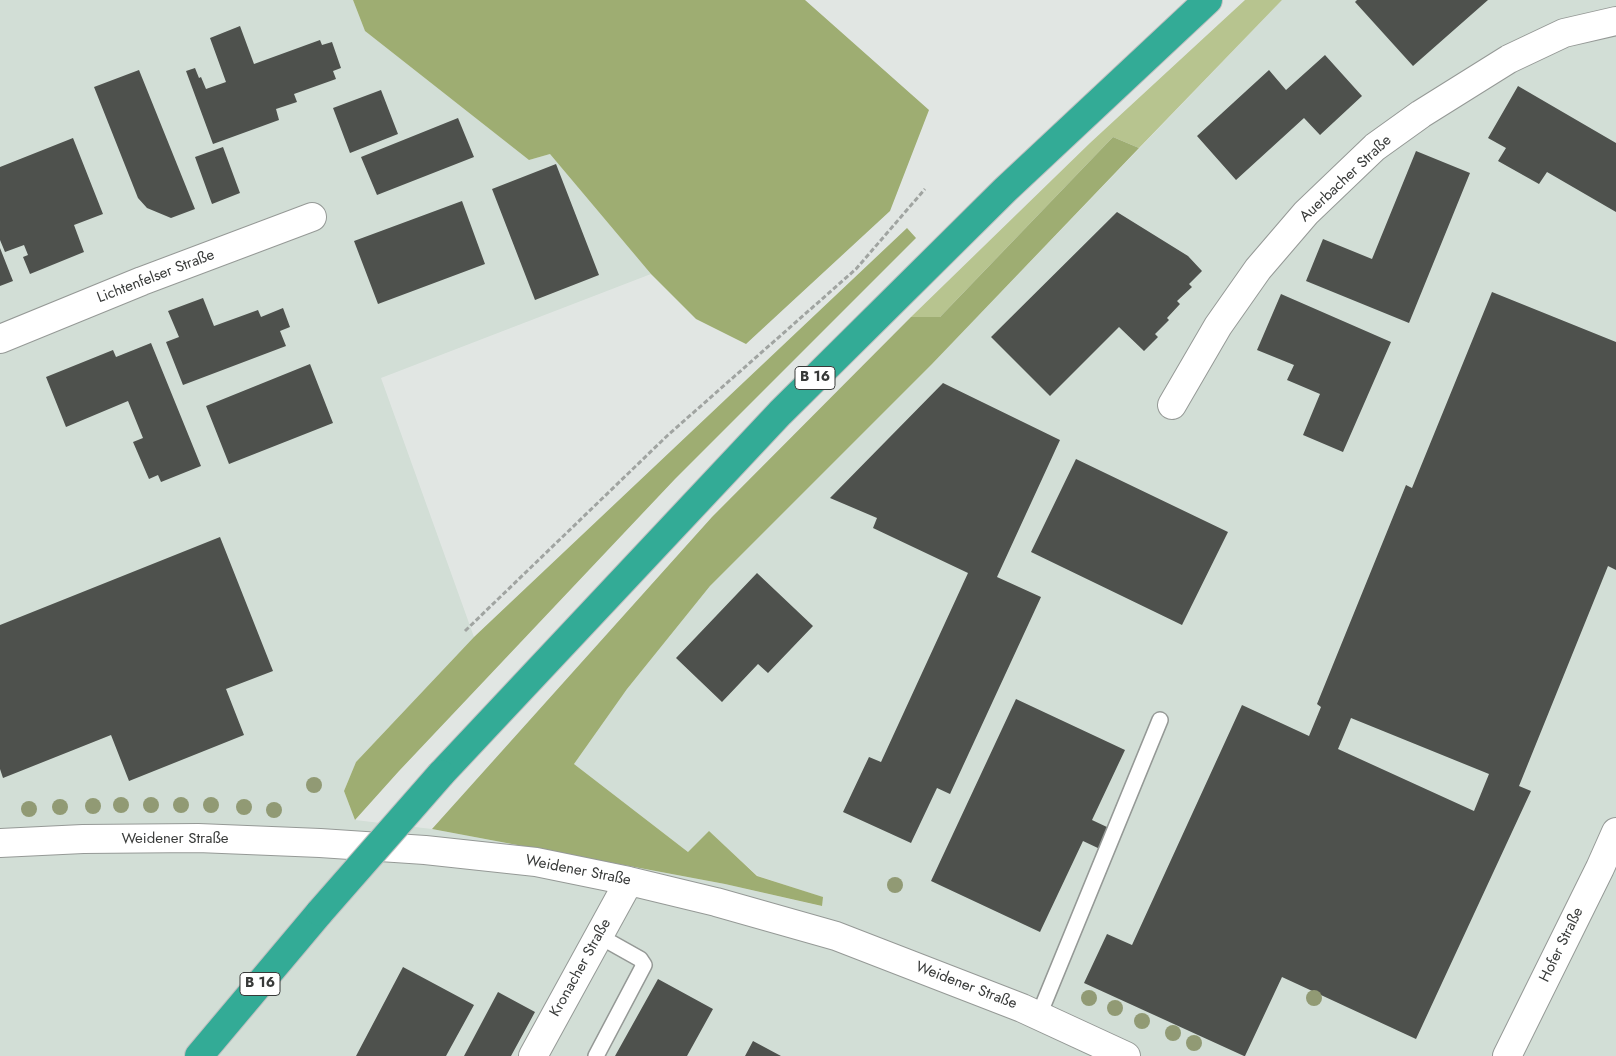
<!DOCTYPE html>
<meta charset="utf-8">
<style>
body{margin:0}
canvas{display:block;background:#e1e6e3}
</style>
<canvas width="1616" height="1056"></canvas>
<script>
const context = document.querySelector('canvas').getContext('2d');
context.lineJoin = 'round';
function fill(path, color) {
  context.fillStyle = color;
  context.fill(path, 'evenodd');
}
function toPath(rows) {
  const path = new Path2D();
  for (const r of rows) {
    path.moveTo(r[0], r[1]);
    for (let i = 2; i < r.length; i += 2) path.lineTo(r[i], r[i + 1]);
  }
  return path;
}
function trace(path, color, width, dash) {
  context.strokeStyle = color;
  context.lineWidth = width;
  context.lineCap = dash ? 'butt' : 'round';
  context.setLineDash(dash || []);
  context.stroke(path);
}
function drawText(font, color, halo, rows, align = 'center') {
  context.font = font + ' Jost,sans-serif';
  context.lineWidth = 5;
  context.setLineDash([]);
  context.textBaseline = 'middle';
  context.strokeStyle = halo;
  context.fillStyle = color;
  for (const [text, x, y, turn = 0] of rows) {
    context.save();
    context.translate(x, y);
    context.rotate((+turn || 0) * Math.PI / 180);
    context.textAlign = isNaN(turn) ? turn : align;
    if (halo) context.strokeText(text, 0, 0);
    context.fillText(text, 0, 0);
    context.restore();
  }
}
const built = toPath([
 [0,0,353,0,365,31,529,160,550,154,651,274,381,378,474,637,356,762,344,791,355,820,432,829,725,884,821,906,822,897,758,876,709,832,688,852,574,764,627,689,710,586,932,364,1282,0,1616,0,1616,1056,0,1056]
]);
const green = toPath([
 [1245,0,1282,0,1139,148,1113,137,939,318,911,317,1090,143]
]);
const forest = toPath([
 [353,0,805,0,929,110,890,211,746,344,696,319,651,274,550,154,529,160,365,31],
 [1113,137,1139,148,932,364,710,586,627,689,574,764,688,852,709,831,757,876,823,897,822,906,725,884,432,829,712,517,911,317,940,317],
 [907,228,916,238,675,479,399,771,355,820,344,791,356,762,474,637]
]);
const building = toPath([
 [1357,0,1488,0,1413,66,1355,2],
 [240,26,254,64,320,40,322,45,332,42,341,68,333,71,336,79,294,94,297,102,276,109,279,120,213,144,186,71,195,68,199,78,201,77,206,89,226,82,210,38],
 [1325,55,1362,96,1320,135,1304,118,1236,180,1197,136,1269,70,1286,90],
 [139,70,195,209,171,218,147,208,138,198,94,87],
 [1518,86,1616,143,1616,212,1547,172,1539,184,1498,161,1506,148,1488,138],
 [381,90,398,134,350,153,333,108],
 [458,118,474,157,377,195,361,157],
 [73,138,103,214,74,225,84,252,30,274,23,257,28,255,24,245,5,252,0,240,0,167],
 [223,147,240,193,212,204,195,157],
 [1416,151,1470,173,1409,323,1306,281,1323,239,1372,259],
 [556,164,599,275,535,300,492,189],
 [462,201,485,264,378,304,354,241],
 [1117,212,1188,256,1202,271,1189,284,1192,287,1177,301,1180,304,1167,318,1169,320,1155,334,1158,337,1144,351,1119,327,1050,396,991,337],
 [0,248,13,281,0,286],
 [1492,292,1616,342,1616,570,1608,566,1519,786,1531,791,1416,1039,1282,977,1245,1056,1244,1056,1084,983,1107,934,1132,945,1242,705,1309,736,1321,707,1317,704,1406,485,1412,488],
 [1351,718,1489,774,1474,811,1338,749],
 [1281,294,1391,342,1343,452,1303,435,1320,394,1287,380,1294,365,1257,350],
 [203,298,214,326,258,310,261,317,283,308,290,327,280,331,286,346,183,385,166,342,179,337,168,311],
 [151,343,201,466,161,482,158,475,149,479,133,442,143,438,128,401,66,427,46,377,113,350,116,357],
 [310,364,333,423,229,464,206,406],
 [943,383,1060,440,997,577,1041,597,950,794,937,788,911,843,843,812,869,757,881,762,968,573,873,528,877,518,830,498],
 [1076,459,1228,532,1182,625,1031,552],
 [220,537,273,671,226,689,244,735,129,781,111,735,3,778,0,769,0,625],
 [757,573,813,626,768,673,758,664,722,702,676,658],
 [1016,699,1125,750,1092,820,1109,828,1100,849,1083,841,1040,932,931,881],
 [403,967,474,1005,446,1056,356,1056],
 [658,979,713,1009,687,1056,615,1056],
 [498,992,535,1012,511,1056,464,1056],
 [753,1041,781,1056,745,1056]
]);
const path = toPath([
 [465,631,668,435,856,269,925,189]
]);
const lane = toPath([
 [1039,1015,1160,720],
 [596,1056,644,965,640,959,599,936]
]);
const street = toPath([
 [0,339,142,281,312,217],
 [1172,405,1218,326,1258,269,1306,213,1375,147,1421,114,1509,59,1564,33,1616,21],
 [0,843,83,839,198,838,320,843,425,850,536,862,629,881,716,902,836,936,1022,1008,1126,1056],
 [533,1056,629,881],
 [1507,1056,1600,868,1616,832]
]);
const highway = toPath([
 [441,774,780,413,1005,190,1208,0],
 [199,1056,320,912]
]);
const highwayBridge = toPath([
 [320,912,441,774]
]);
const trees = [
 [314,785],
 [121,805],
 [151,805],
 [181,805],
 [211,805],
 [93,806],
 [60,807],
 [244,807],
 [29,809],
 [274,810],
 [895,885],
 [1089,998],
 [1314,998],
 [1115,1008],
 [1142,1021],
 [1173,1033],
 [1194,1043]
];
const shields = [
 [815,378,40],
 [260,984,40]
];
const shieldNames = [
 ["B 16",815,378],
 ["B 16",260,984]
];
const streetNames = [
 ["Auerbacher Straße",1346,179,-43],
 ["Lichtenfelser Straße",156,277,-21],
 ["Weidener Straße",175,839],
 ["Weidener Straße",578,871,11],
 ["Hofer Straße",1562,945,-64],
 ["Kronacher Straße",581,968,-61],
 ["Weidener Straße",966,986,21]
];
fill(built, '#d2ded6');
fill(green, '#b7c48f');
fill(forest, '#9ead72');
fill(building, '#4e514d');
trace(lane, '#959996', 18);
trace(street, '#959996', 30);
trace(highway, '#bfc0c0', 30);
trace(path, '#a0a4a1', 3, [5, 2.5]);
trace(lane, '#fff', 15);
trace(street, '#fff', 28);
trace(highway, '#33ab96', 28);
trace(highwayBridge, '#bfc0c0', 30, []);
trace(highwayBridge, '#33ab96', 28);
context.fillStyle = '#919a74';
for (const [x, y] of trees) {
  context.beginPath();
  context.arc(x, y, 8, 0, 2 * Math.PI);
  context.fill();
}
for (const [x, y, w] of shields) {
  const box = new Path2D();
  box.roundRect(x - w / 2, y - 11.5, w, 23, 4);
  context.fillStyle = '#fff';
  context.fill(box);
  trace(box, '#383a39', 1);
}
drawText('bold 14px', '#383a39', null, shieldNames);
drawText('15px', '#383a39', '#fff', streetNames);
</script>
